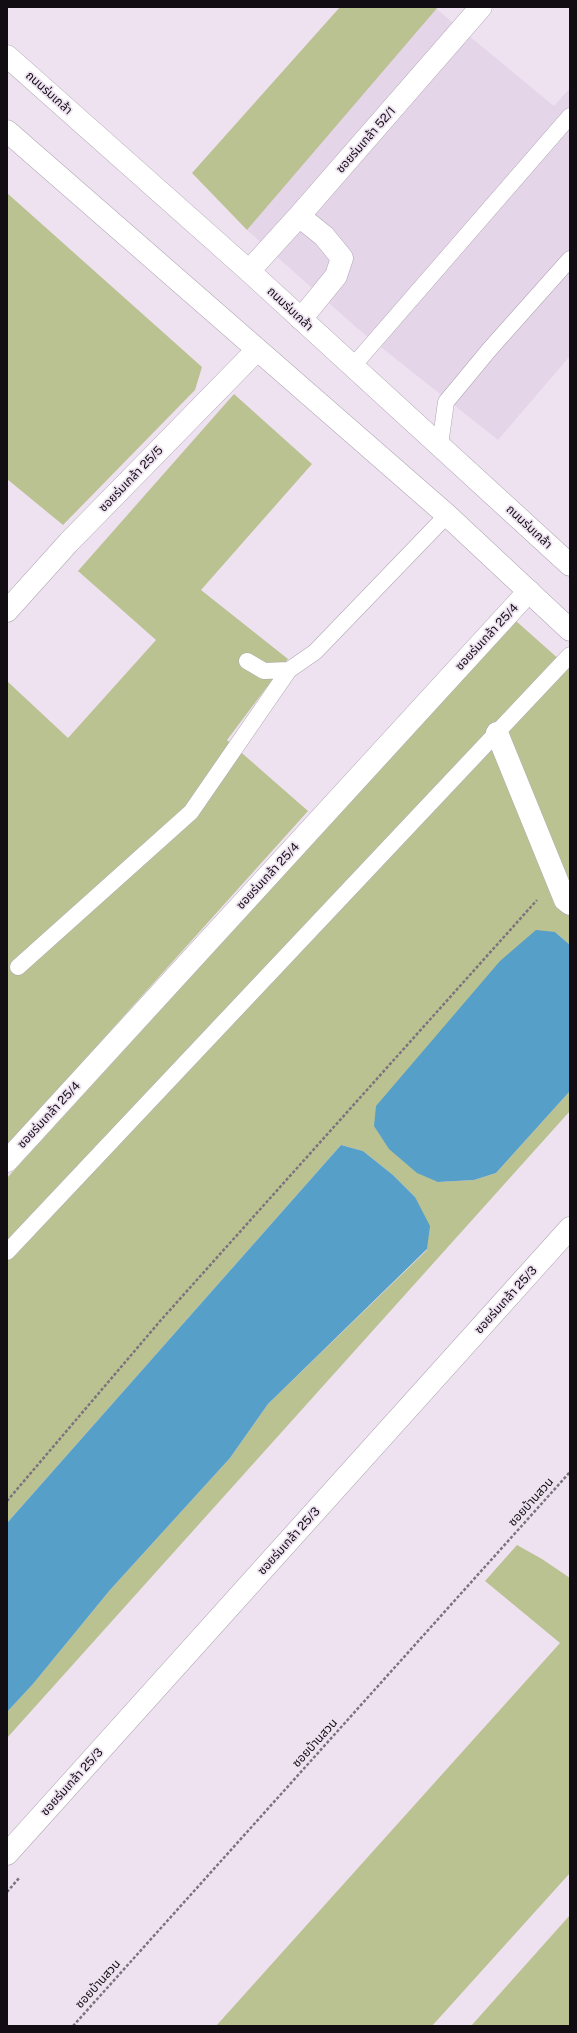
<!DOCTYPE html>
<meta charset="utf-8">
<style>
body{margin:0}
#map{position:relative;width:577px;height:2033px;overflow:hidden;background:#eee2f1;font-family:"Public Sans",sans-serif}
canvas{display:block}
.frame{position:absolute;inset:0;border:8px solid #110d12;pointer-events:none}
</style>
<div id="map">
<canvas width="577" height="2033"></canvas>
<div class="frame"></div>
</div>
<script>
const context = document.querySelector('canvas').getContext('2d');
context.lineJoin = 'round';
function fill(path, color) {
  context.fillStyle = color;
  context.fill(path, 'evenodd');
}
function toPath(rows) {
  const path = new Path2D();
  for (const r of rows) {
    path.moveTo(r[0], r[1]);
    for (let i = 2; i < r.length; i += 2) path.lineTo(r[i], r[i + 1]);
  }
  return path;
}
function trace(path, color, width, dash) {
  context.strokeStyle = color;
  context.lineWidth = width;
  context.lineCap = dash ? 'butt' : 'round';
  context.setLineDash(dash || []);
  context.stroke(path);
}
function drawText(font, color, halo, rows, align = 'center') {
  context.font = font + ' "Public Sans","Noto Sans Thai",sans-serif';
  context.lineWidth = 3.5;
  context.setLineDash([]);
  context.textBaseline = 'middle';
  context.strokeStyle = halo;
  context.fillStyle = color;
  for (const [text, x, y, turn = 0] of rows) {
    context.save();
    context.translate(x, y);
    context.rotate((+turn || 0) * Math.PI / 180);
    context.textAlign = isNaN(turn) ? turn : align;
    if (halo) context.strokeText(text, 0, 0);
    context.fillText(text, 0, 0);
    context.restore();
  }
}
const built = toPath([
 [434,7,554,106,570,88,570,356,498,440,358,329,247,230]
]);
const green = toPath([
 [340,7,438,7,247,230,192,173],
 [7,193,202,367,195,390,63,525,7,479],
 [234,394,312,464,201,590,288,659,227,740,308,811,7,1146,7,681,68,738,156,640,78,571],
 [516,621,570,669,570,945,555,932,438,1182,474,1180,496,1173,570,1091,570,1111,7,1738,7,1712,33,1684,110,1590,230,1458,268,1404,427,1250,415,1197,393,1175,363,1151,341,1145,7,1523,7,1178],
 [517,1545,542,1559,570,1578,570,1873,432,2026,216,2026,560,1643,485,1581],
 [570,1915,570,2026,471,2026]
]);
const water = toPath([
 [536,930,555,932,570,945,570,1091,496,1173,474,1180,438,1182,417,1173,389,1149,374,1126,376,1106,500,961],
 [341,1145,363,1151,393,1175,415,1197,430,1226,427,1249,268,1404,230,1458,110,1590,33,1684,7,1712,7,1523]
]);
const path = toPath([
 [7,1501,161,1320,537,900],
 [7,1892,20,1877],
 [73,2026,570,1472]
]);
const lane = toPath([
 [353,366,570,116],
 [440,445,446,402,489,350,570,259],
 [247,661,264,671,289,670,315,652,447,515],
 [18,967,191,812,289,670],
 [7,1252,570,655]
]);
const street = toPath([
 [299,216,324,236,342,258,336,276,301,319],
 [249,271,299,216,481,7],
 [7,611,69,542,257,350],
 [497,733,565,900,570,904],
 [7,1161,529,591],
 [7,1854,570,1228]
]);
const primary = toPath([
 [7,56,249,271,570,565],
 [7,131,447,515,570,630]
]);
const streetNames = [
 ["ถนนร่มเกล้า",49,93,42],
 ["ซอยร่มเกล้า 52/1",366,140,-49],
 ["ถนนร่มเกล้า",290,309,43],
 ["ซอยร่มเกล้า 25/5",131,479,-46],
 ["ถนนร่มเกล้า",529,527,43],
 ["ซอยร่มเกล้า 25/4",487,637,-47],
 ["ซอยร่มเกล้า 25/4",268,876,-47],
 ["ซอยร่มเกล้า 25/4",49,1115,-47],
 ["ซอยร่มเกล้า 25/3",506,1300,-48],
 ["ซอยบ้านสวน",531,1502,-48],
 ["ซอยร่มเกล้า 25/3",289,1541,-48],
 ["ซอยบ้านสวน",315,1743,-48],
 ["ซอยร่มเกล้า 25/3",72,1782,-48],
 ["ซอยบ้านสวน",98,1984,-48]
];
fill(built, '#e5d5e9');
fill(green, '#bbc291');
fill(water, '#569fc9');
trace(lane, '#b1a7b4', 17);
trace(street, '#b1a7b4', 23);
trace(primary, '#b1a7b4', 23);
trace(path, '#7b737d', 2.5, [3, 2]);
trace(lane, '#fff', 16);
trace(street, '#fff', 22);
trace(primary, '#fff', 22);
drawText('12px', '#110d12', '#eee2f1', streetNames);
</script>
